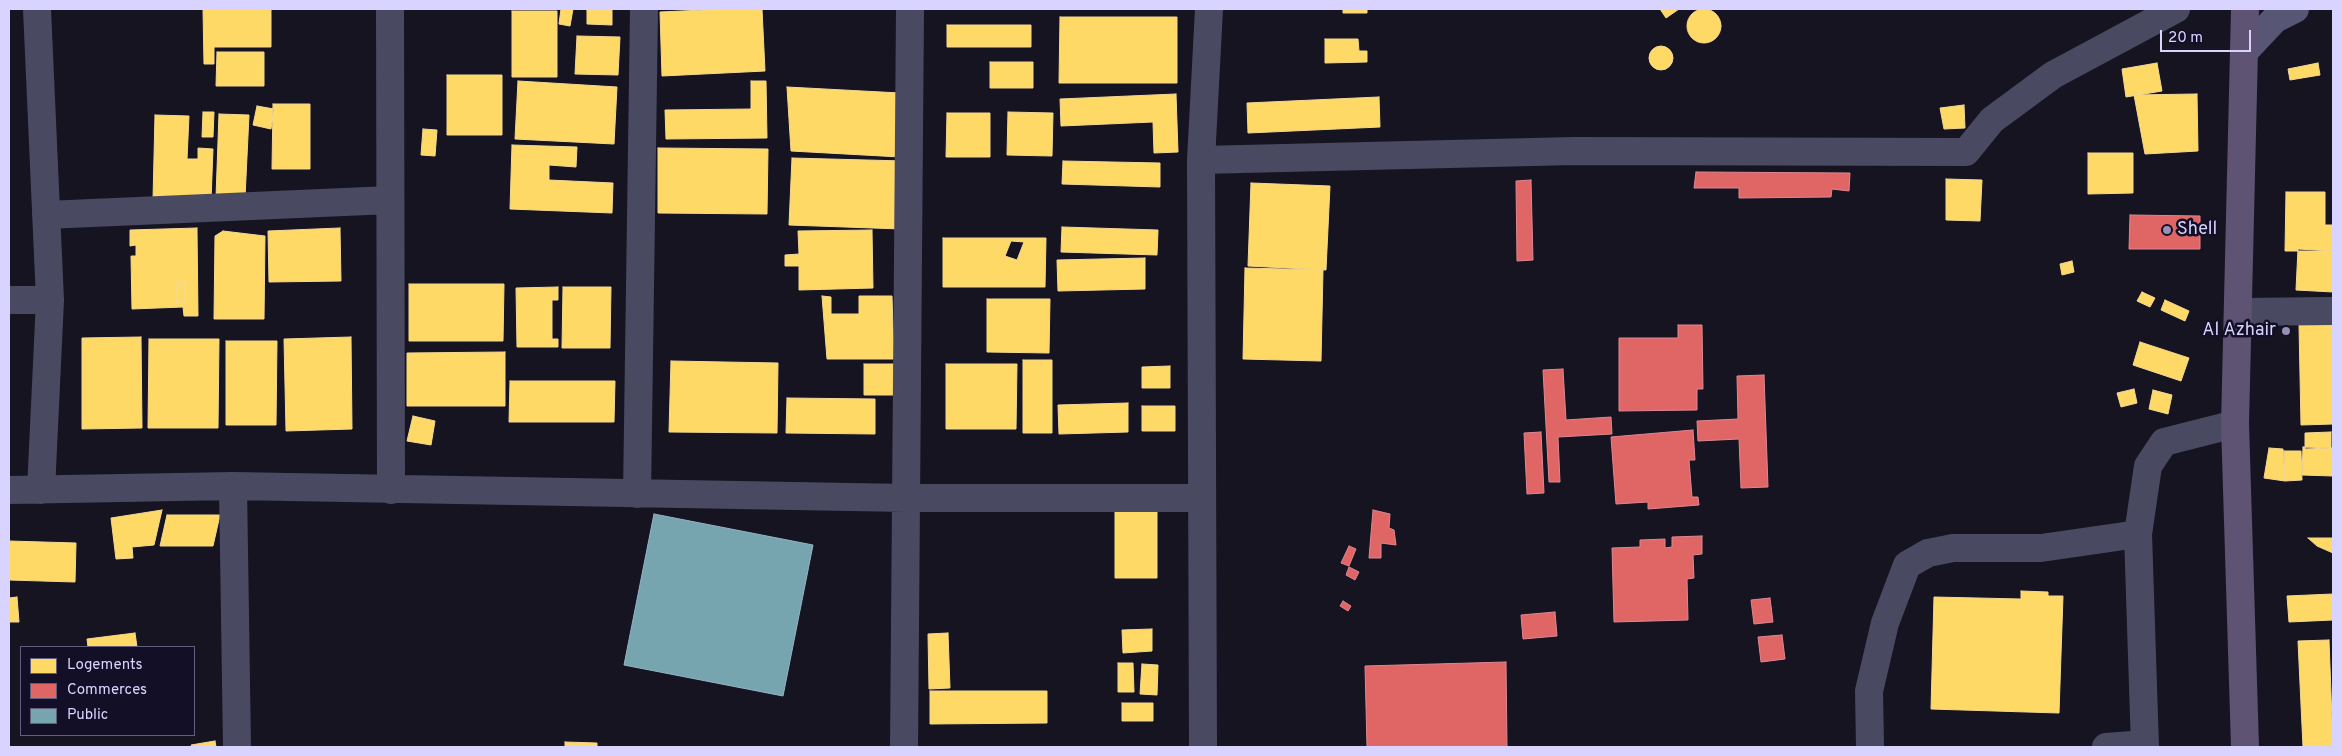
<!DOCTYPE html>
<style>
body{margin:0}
#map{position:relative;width:2342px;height:756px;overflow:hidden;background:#161421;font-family:Overpass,sans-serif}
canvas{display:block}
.frame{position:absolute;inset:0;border:10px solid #d9d4ff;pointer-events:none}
.legend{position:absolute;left:20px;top:646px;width:175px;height:90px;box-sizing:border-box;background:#130f26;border:1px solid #625e7d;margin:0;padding:6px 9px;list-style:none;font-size:15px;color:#d9d4ff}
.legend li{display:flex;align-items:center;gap:10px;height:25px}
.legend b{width:25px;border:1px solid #625e7d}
.scale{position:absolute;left:2160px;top:30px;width:91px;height:22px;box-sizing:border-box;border:2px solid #d9d4ff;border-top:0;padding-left:6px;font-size:15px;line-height:18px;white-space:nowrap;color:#d9d4ff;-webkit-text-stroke:4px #130f26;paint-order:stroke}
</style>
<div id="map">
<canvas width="2342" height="756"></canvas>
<div class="frame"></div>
<ul class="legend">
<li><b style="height:14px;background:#ffd966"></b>Logements</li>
<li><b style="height:14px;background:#e06666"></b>Commerces</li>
<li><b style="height:14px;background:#76a5af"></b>Public</li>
</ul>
<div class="scale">20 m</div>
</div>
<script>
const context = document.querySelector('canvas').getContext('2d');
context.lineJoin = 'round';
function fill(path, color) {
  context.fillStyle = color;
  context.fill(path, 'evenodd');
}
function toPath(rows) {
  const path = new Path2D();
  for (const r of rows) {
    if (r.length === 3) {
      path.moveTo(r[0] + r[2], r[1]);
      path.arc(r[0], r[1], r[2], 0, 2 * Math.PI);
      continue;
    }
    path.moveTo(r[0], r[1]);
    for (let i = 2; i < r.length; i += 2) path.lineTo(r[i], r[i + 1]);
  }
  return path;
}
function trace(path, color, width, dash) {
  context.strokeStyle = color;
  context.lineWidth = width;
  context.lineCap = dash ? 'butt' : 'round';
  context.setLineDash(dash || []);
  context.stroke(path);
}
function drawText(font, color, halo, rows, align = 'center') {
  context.font = font + ' Overpass,sans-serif';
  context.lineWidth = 5;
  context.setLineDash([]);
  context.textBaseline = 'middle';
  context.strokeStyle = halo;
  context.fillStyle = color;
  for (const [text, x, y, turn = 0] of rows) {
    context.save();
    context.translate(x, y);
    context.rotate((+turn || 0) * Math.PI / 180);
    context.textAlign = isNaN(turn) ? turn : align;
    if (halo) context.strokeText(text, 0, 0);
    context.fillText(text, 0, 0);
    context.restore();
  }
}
const homes = toPath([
 [1704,26,17],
 [203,9,271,9,271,47,214,47,214,64,204,64,203,9],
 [561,9,573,9,570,26,559,24,561,9],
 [726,9,762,9,765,71,662,76,660,12,726,9],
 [1343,9,1367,9,1367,13,1343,13,1343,9],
 [1660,9,1679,9,1666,18,1660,9],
 [587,10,612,10,612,25,587,24,587,10],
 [512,11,557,11,557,77,512,77,512,11],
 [1060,17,1177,17,1177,83,1059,83,1060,17],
 [947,25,1031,25,1031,47,947,47,947,25],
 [577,36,620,37,618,75,575,74,577,36],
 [1325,39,1358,39,1359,51,1367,51,1367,62,1325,63,1325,39],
 [1661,58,12],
 [217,52,264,52,264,86,216,86,217,52],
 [990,62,1033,62,1033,88,990,88,990,62],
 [2157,63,2162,91,2126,97,2122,69,2157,63],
 [2318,63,2320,75,2290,80,2288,69,2318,63],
 [447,75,502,75,502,135,447,135,447,75],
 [518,81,617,87,614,144,515,139,518,81],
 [751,81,766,81,767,138,666,139,665,110,751,109,751,81],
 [787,87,900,93,900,157,791,151,787,87],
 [1176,94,1178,152,1154,153,1153,122,1061,126,1060,99,1176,94],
 [2197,94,2198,151,2145,154,2134,95,2197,94],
 [1379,97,1380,127,1248,133,1247,103,1379,97],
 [273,104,310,104,310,169,272,169,273,104],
 [1964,105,1965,128,1944,129,1940,108,1964,105],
 [257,106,274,109,271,129,253,125,257,106],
 [203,112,214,112,213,137,202,137,203,112],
 [1008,112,1053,113,1052,156,1007,155,1008,112],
 [947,113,990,113,990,157,946,157,947,113],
 [219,114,249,115,245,198,216,197,219,114],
 [155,115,189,116,187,159,198,159,198,148,213,149,211,201,153,199,155,115],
 [423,129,437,130,435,156,421,155,423,129],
 [512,145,577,147,576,167,549,165,549,180,613,183,612,213,510,209,512,145],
 [658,148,768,149,767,214,658,213,658,148],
 [2088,153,2133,153,2133,193,2088,194,2088,153],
 [792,158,904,161,901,229,789,225,792,158],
 [1063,161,1160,163,1160,187,1062,184,1063,161],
 [1946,179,1982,180,1980,221,1946,220,1946,179],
 [1251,183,1330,186,1326,270,1248,266,1251,183],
 [2286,192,2325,192,2325,225,2333,225,2333,251,2285,251,2286,192],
 [1062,227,1158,230,1157,255,1061,252,1062,227],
 [197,228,198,316,184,316,183,307,132,309,131,256,136,256,136,245,130,246,130,230,197,228],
 [177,283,185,283,185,303,177,303,177,283],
 [340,228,341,281,269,282,268,231,340,228],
 [872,230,873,288,799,290,799,266,785,266,785,255,799,254,798,231,872,230],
 [223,231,265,236,264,319,214,319,215,236,223,231],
 [943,238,1046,238,1045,287,943,287,943,238],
 [1011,241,1024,242,1017,260,1005,256,1011,241],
 [2298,249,2333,251,2333,292,2296,290,2298,249],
 [1145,258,1145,289,1058,291,1057,260,1145,258],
 [2072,261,2074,272,2062,275,2060,264,2072,261],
 [1245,268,1323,270,1321,361,1243,359,1245,268],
 [177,283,185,283,185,303,177,303,177,283],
 [409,284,504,284,503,341,409,341,409,284],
 [558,287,558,300,552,300,552,339,558,339,558,347,517,347,516,288,558,287],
 [563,287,611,287,610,348,562,348,563,287],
 [2142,292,2155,298,2150,307,2137,301,2142,292],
 [822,296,831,297,831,314,859,314,859,296,892,296,894,359,827,359,822,296],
 [987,299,1050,299,1049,353,987,352,987,299],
 [2165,300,2189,311,2185,321,2161,310,2165,300],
 [2333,324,2333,424,2301,425,2299,325,2333,324],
 [141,337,142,428,82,429,82,338,141,337],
 [351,337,352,429,286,431,284,339,351,337],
 [149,339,219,339,218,428,148,428,149,339],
 [226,341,277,341,276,425,226,425,226,341],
 [2140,342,2189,358,2181,381,2133,365,2140,342],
 [505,352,505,406,407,406,407,353,505,352],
 [1023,360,1052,360,1052,433,1023,433,1023,360],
 [671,361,778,363,777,433,669,432,671,361],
 [864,364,900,364,900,395,864,395,864,364],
 [946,364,1017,364,1016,429,946,429,946,364],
 [1170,366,1170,388,1142,388,1142,367,1170,366],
 [510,381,615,381,614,422,509,422,510,381],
 [2134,389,2137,403,2121,407,2117,393,2134,389],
 [2153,390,2172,395,2168,414,2149,409,2153,390],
 [787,398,875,399,875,434,786,433,787,398],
 [1128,403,1128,432,1059,434,1058,405,1128,403],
 [1142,406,1175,406,1175,431,1142,431,1142,406],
 [413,416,435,421,431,445,407,441,413,416],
 [2331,432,2331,448,2305,449,2305,433,2331,432],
 [2303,447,2333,448,2333,476,2302,475,2303,447],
 [2269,448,2283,449,2285,481,2264,478,2269,448],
 [2284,451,2301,451,2302,480,2285,481,2284,451],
 [1157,507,1157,578,1115,578,1115,508,1157,507],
 [162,510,154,545,132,547,133,558,116,559,111,518,162,510],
 [167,515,220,515,213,546,160,546,167,515],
 [2308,538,2333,538,2333,553,2317,546,2308,538],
 [9,541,76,543,75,582,9,580,9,541],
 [2021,591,2048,592,2048,596,2063,596,2059,713,1931,709,1934,597,2021,599,2021,591],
 [2333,594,2333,620,2289,622,2287,596,2333,594],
 [17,597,19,622,9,622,9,598,17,597],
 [1152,629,1152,651,1123,653,1122,630,1152,629],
 [135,633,137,647,88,647,87,639,135,633],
 [948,633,950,688,929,689,928,634,948,633],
 [2329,640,2333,747,2303,747,2298,641,2329,640],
 [1118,663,1133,663,1134,692,1118,692,1118,663],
 [1142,664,1158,665,1157,695,1140,694,1142,664],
 [930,691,1047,691,1047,723,930,724,930,691],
 [1122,703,1153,703,1153,721,1122,721,1122,703],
 [215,741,216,747,192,747,191,745,215,741],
 [565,742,597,743,597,747,565,747,565,742]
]);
const shops = toPath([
 [1696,172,1850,173,1849,191,1832,189,1831,197,1739,198,1739,188,1694,188,1696,172],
 [1531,180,1533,260,1517,261,1516,181,1531,180],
 [2130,215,2200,216,2200,249,2129,249,2130,215],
 [1678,325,1702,325,1703,389,1697,389,1697,410,1619,411,1619,338,1678,338,1678,325],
 [1563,369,1566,420,1611,417,1612,434,1558,437,1560,482,1549,482,1543,370,1563,369],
 [1764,375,1768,487,1741,488,1739,439,1698,441,1697,421,1738,419,1737,376,1764,375],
 [1693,430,1695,460,1689,460,1692,497,1698,497,1699,505,1648,509,1648,502,1616,504,1611,437,1693,430],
 [1541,432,1544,493,1527,494,1524,433,1541,432],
 [1373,510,1390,514,1389,528,1394,530,1396,545,1381,543,1381,558,1369,558,1373,510],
 [1702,536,1702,554,1693,555,1694,578,1687,579,1688,620,1614,622,1612,548,1640,547,1640,540,1665,539,1665,548,1672,547,1672,537,1702,536],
 [1349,546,1356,549,1349,566,1341,563,1349,546],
 [1349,567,1359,572,1355,580,1346,575,1349,567],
 [1770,598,1773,622,1754,624,1751,600,1770,598],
 [1343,601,1351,606,1348,611,1340,606,1343,601],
 [1555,612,1557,636,1523,639,1521,615,1555,612],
 [1782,635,1785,659,1761,662,1758,637,1782,635],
 [1506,662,1507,747,1367,747,1365,666,1506,662]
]);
const public = toPath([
 [654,514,813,545,783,696,624,665,654,514]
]);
const minor = toPath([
 [37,9,50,300,41,490],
 [390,9,391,490],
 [1201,160,1574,151,1966,152,1992,120,2053,75,2176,9],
 [46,215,390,200],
 [9,300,50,300],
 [2239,312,2333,311],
 [233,486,237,747],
 [9,490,233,486,906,498,1202,498],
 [637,494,644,9],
 [904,747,910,9],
 [1203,747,1201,160,1209,9],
 [1870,747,1869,691,1885,623,1907,565,1928,553,1953,548,2041,548,2138,534],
 [2106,747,2145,744],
 [2145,747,2138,534,2148,466,2164,442,2235,424]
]);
const secondary = toPath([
 [2244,52,2275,19,2295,9]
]);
const primary = toPath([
 [2245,747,2235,424,2245,9]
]);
const markers = [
 [2167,230,5,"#9591b1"],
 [2286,331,5,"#9591b1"]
];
const poiNames = [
 ["Shell",2177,230],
 ["Al Azhair",2276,331,"right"]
];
fill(homes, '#ffd966');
trace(homes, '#f4d894', 1);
fill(shops, '#e06666');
trace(shops, '#de8794', 1);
fill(public, '#76a5af');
trace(public, '#94b3c7', 1);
trace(minor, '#4a4962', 28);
trace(secondary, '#575674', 28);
trace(primary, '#5e5373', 28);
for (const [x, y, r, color] of markers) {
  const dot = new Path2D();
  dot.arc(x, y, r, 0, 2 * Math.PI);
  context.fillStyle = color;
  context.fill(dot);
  trace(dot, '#130f26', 2);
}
drawText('18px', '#d9d4ff', '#130f26', poiNames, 'left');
</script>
